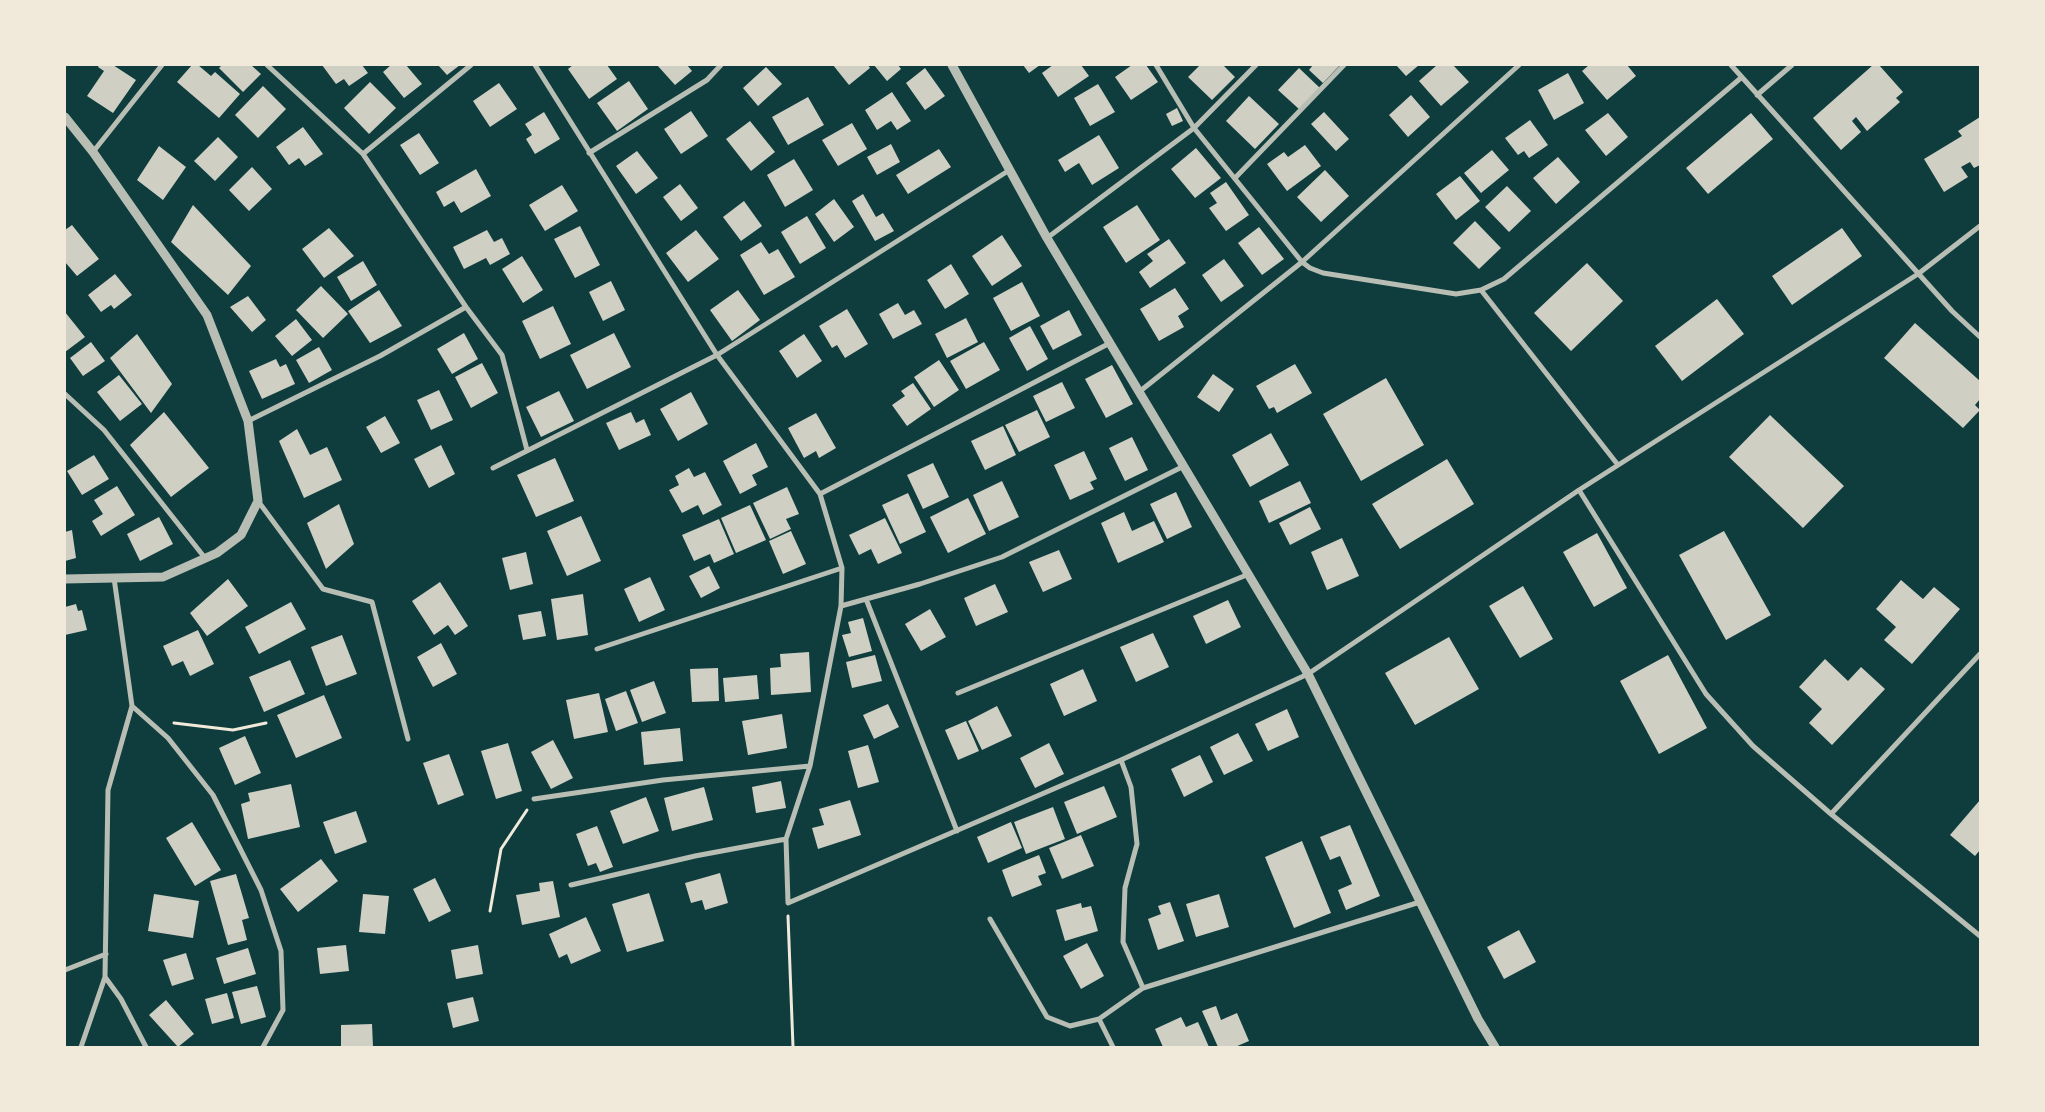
<!DOCTYPE html>
<style>
body{margin:0}
#map{position:relative;width:2045px;height:1112px;overflow:hidden;background:#0f3d3e;font-family:Overpass,sans-serif}
canvas{display:block}
.frame{position:absolute;inset:0;border:66px solid #f1e9da;pointer-events:none}
</style>
<div id="map">
<canvas width="2045" height="1112"></canvas>
<div class="frame"></div>
</div>
<script>
const context = document.querySelector('canvas').getContext('2d');
context.lineJoin = 'round';
function fill(path, color) {
  context.fillStyle = color;
  context.fill(path, 'evenodd');
}
function toPath(rows) {
  const path = new Path2D();
  for (const r of rows) {
    path.moveTo(r[0], r[1]);
    for (let i = 2; i < r.length; i += 2) path.lineTo(r[i], r[i + 1]);
  }
  return path;
}
function trace(path, color, width, dash) {
  context.strokeStyle = color;
  context.lineWidth = width;
  context.lineCap = dash ? 'butt' : 'round';
  context.setLineDash(dash || []);
  context.stroke(path);
}
const building = toPath([
 [99,65,113,65,136,80,113,113,87,96,104,71,98,67],
 [192,65,198,65,211,76,215,72,240,94,219,118,177,82],
 [222,65,251,65,261,74,243,92,219,68],
 [322,65,362,65,368,73,349,86,344,79,336,84],
 [391,65,406,65,422,84,404,98,383,72],
 [438,65,460,65,447,75],
 [573,65,607,65,617,79,589,99,568,69],
 [657,65,687,65,692,71,675,85],
 [833,65,868,65,870,68,849,85],
 [874,65,898,65,901,69,887,81],
 [1023,65,1040,65,1029,73],
 [1053,65,1081,65,1089,76,1058,97,1042,73],
 [1132,65,1146,65,1158,82,1131,100,1115,77],
 [1200,65,1223,65,1235,77,1212,100,1188,77],
 [1313,65,1340,65,1323,83,1309,70],
 [1396,65,1419,65,1406,76],
 [1437,65,1453,65,1469,82,1441,106,1419,81],
 [1589,65,1627,65,1636,76,1607,100,1582,71],
 [1873,65,1879,65,1903,92,1896,98,1900,102,1867,131,1856,117,1852,121,1861,132,1841,150,1813,118],
 [766,67,782,84,758,106,743,88],
 [925,68,945,96,925,110,906,83],
 [1299,68,1320,88,1300,110,1278,90],
 [1568,73,1584,103,1554,120,1538,90],
 [629,81,648,109,617,131,597,103],
 [370,82,396,108,369,134,344,108],
 [499,83,517,109,490,127,473,101],
 [1098,84,1115,112,1090,126,1074,98],
 [263,86,286,109,258,138,235,115],
 [892,92,911,121,897,130,891,121,877,130,865,110],
 [1411,95,1430,117,1408,137,1389,115],
 [1249,96,1279,124,1255,149,1226,121],
 [808,97,824,125,788,145,772,117],
 [1177,108,1183,121,1172,126,1166,114],
 [691,111,708,136,681,154,664,129],
 [544,112,560,139,535,154,526,139,532,135,525,124],
 [1324,112,1349,139,1336,151,1311,124],
 [1608,113,1628,137,1606,156,1585,130],
 [1751,113,1773,139,1708,194,1686,168],
 [1980,117,1980,165,1974,168,1970,162,1961,167,1968,177,1944,192,1924,159,1962,136,1958,131],
 [1530,120,1548,145,1529,158,1524,151,1518,155,1505,138],
 [750,121,775,152,751,171,726,139],
 [852,123,867,149,838,166,822,140],
 [303,127,323,154,305,166,299,158,289,165,276,147],
 [419,133,439,163,420,175,400,145],
 [1099,135,1119,168,1092,185,1079,163,1065,172,1058,160],
 [218,137,238,157,215,181,194,161],
 [891,144,900,162,877,175,867,157],
 [1305,145,1321,166,1287,191,1267,164,1284,152,1288,157],
 [159,146,186,167,163,200,137,180],
 [1196,148,1221,178,1195,198,1171,169],
 [939,149,951,167,908,194,896,175],
 [1492,150,1509,170,1481,193,1464,173],
 [637,151,658,178,636,194,616,166],
 [1558,157,1580,182,1556,204,1533,178],
 [794,159,813,190,785,207,767,175],
 [252,167,272,189,249,211,229,190],
 [476,169,491,196,461,213,454,201,444,207,436,192],
 [1325,170,1349,196,1321,222,1297,197],
 [1460,176,1480,201,1456,220,1436,194],
 [1226,182,1249,215,1226,231,1209,208,1217,203,1210,193],
 [680,184,698,208,681,221,663,197],
 [562,185,578,211,545,231,529,205],
 [1507,186,1531,211,1509,232,1485,207],
 [863,194,876,217,883,213,894,231,875,241,852,201],
 [834,199,854,227,834,242,815,214],
 [744,201,762,226,741,241,723,217],
 [193,205,251,266,228,295,171,242],
 [1137,205,1160,240,1126,263,1103,227],
 [807,216,826,248,800,264,781,232],
 [1475,221,1501,248,1479,269,1453,243],
 [72,225,99,259,77,276,65,262,65,230],
 [580,226,600,265,575,278,554,239],
 [1259,227,1284,259,1262,275,1238,243],
 [329,228,354,256,324,278,302,249],
 [1842,228,1862,256,1792,305,1772,276],
 [487,230,494,242,502,238,510,254,490,265,486,258,464,269,453,247],
 [696,230,719,259,688,282,666,253],
 [1002,235,1022,266,992,286,972,256],
 [1169,239,1186,263,1150,288,1139,272,1153,261,1147,254],
 [761,242,769,254,778,249,795,277,764,295,740,255],
 [522,256,543,290,523,303,502,269],
 [1224,259,1244,286,1221,302,1202,275],
 [363,261,377,285,351,301,337,277],
 [1587,263,1623,301,1571,351,1534,313],
 [951,264,969,294,945,309,927,280],
 [115,274,132,295,114,309,111,305,101,312,88,295],
 [611,281,625,310,603,321,589,292],
 [1022,282,1040,316,1011,331,993,298],
 [321,286,348,314,323,338,296,310],
 [1175,288,1189,309,1178,316,1184,327,1159,341,1140,309],
 [379,290,402,326,370,343,348,311],
 [738,290,760,320,732,341,710,310],
 [248,296,266,320,252,332,230,307],
 [1717,299,1744,334,1682,381,1655,346],
 [898,303,905,315,914,310,922,324,893,339,879,314],
 [553,306,571,344,540,359,522,321],
 [847,309,868,344,845,358,837,345,832,348,819,326],
 [1069,310,1082,335,1053,350,1040,326],
 [65,312,85,337,65,352],
 [966,318,978,342,947,358,935,334],
 [296,319,312,340,292,356,275,336],
 [1915,323,1980,381,1980,399,1975,405,1980,410,1963,428,1884,358],
 [1030,326,1048,359,1027,371,1009,338],
 [464,333,478,359,452,374,437,349],
 [614,333,631,367,587,389,570,355],
 [137,334,172,384,151,413,110,358],
 [804,334,822,361,797,378,779,351],
 [91,342,105,361,83,376,70,358],
 [984,342,1000,370,966,389,950,361],
 [319,347,332,370,309,383,296,360],
 [276,359,280,367,286,364,295,384,262,399,249,371],
 [939,360,959,390,934,407,914,377],
 [482,363,498,393,471,408,455,377],
 [1295,364,1312,393,1277,413,1274,407,1269,409,1256,386],
 [1112,365,1133,404,1106,418,1085,379],
 [1213,374,1234,389,1219,412,1197,397],
 [119,375,142,404,120,421,97,392],
 [1386,378,1424,445,1361,481,1323,414],
 [1062,382,1075,408,1046,422,1033,396],
 [913,383,931,409,907,426,892,405,905,396,901,391],
 [439,390,453,420,431,430,417,400],
 [559,391,574,421,541,437,526,407],
 [691,392,708,424,678,441,660,409],
 [1037,410,1050,437,1019,452,1005,425],
 [164,412,209,468,171,497,130,445],
 [631,412,636,423,644,419,651,435,619,450,606,423],
 [816,413,836,448,819,458,816,451,804,458,788,428],
 [1770,415,1844,486,1803,528,1729,457],
 [385,416,400,443,381,453,366,427],
 [1003,426,1016,455,985,470,971,441],
 [297,429,310,455,327,447,342,480,304,498,279,441],
 [1271,433,1289,465,1250,487,1232,455],
 [1132,437,1148,470,1125,481,1109,448],
 [756,443,768,467,752,475,757,485,740,494,723,461],
 [441,445,455,474,429,488,414,459],
 [1084,451,1097,479,1090,482,1094,489,1070,500,1054,465],
 [94,455,109,479,82,495,67,471],
 [555,458,574,501,536,517,517,475],
 [1447,459,1474,504,1400,549,1372,504],
 [933,463,949,497,923,509,907,475],
 [689,468,694,477,705,472,722,505,703,515,698,505,682,513,669,490,679,485,675,476],
 [1002,481,1019,517,989,531,973,495],
 [1300,481,1311,503,1269,523,1259,501],
 [117,486,135,515,101,536,92,521,103,514,94,500],
 [787,487,799,514,786,519,791,529,770,539,753,503],
 [1176,492,1192,527,1167,539,1150,504],
 [908,493,926,532,900,544,882,505],
 [968,498,986,534,948,553,930,517],
 [339,504,354,544,326,569,307,523],
 [750,505,766,540,736,553,721,518],
 [1310,507,1321,529,1290,545,1279,523],
 [1124,512,1132,531,1154,521,1164,542,1118,563,1101,523],
 [581,516,601,561,567,576,547,531],
 [159,517,173,544,140,561,127,534],
 [885,518,902,553,878,564,871,549,859,555,849,535],
 [719,519,734,554,714,563,710,554,694,561,682,535],
 [72,530,76,558,65,561,65,532],
 [791,531,806,564,783,574,769,541],
 [1724,531,1771,615,1726,640,1679,555],
 [1597,533,1627,588,1594,607,1563,552],
 [1342,538,1359,576,1327,590,1311,552],
 [1059,550,1072,579,1043,592,1029,562],
 [526,552,533,584,510,590,502,558],
 [709,566,720,588,701,598,689,576],
 [650,577,665,610,639,622,624,589],
 [228,579,248,606,207,636,190,613],
 [1901,580,1923,599,1934,587,1960,609,1912,664,1884,640,1896,627,1876,609],
 [440,582,468,626,455,635,448,625,434,635,412,601],
 [995,584,1008,612,976,626,964,598],
 [1523,586,1553,639,1520,658,1489,606],
 [583,594,588,635,557,640,551,599],
 [1228,600,1241,627,1206,644,1193,616],
 [291,602,306,629,259,654,245,627],
 [76,604,78,611,82,610,87,630,65,635,65,607],
 [930,609,946,637,921,651,905,624],
 [541,611,546,636,523,640,518,615],
 [863,618,872,651,849,657,842,635,851,633,848,622],
 [198,630,214,664,190,676,183,661,172,666,163,646],
 [1153,633,1169,667,1136,682,1120,647],
 [342,635,357,674,326,686,311,647],
 [1449,637,1479,689,1415,725,1385,673],
 [441,643,457,674,433,687,417,657],
 [809,652,811,692,771,695,770,668,781,667,780,654],
 [875,655,882,681,852,688,846,662],
 [1668,655,1707,728,1659,754,1620,681],
 [1825,659,1848,681,1861,667,1885,689,1832,745,1809,723,1822,709,1799,687],
 [290,660,305,694,264,712,249,677],
 [718,668,719,701,692,702,690,669],
 [1083,669,1097,701,1064,716,1050,684],
 [757,675,759,699,725,702,723,678],
 [654,681,666,713,642,722,630,690],
 [626,691,638,723,616,731,605,699],
 [599,693,608,732,574,739,566,700],
 [324,695,342,738,296,758,277,715],
 [888,704,899,727,874,739,863,715],
 [997,706,1012,736,982,750,968,721],
 [1287,709,1299,737,1268,751,1255,724],
 [782,714,787,748,748,755,742,721],
 [966,721,979,751,958,760,945,730],
 [680,728,683,761,644,765,641,732],
 [1238,733,1253,761,1224,775,1210,747],
 [245,736,261,773,235,785,219,748],
 [553,740,573,778,551,789,531,752],
 [508,743,522,791,496,799,481,751],
 [1049,743,1064,774,1035,788,1020,758],
 [868,745,879,782,858,788,848,751],
 [449,754,464,795,438,805,423,763],
 [1200,755,1213,782,1184,797,1171,769],
 [781,781,786,808,756,813,752,787],
 [291,784,300,827,248,839,241,804,250,801,248,793],
 [1104,786,1117,817,1077,834,1064,802],
 [704,787,713,820,672,831,664,798],
 [646,797,659,831,623,844,610,811],
 [850,800,861,835,818,849,812,828,824,825,819,809],
 [1980,800,1980,850,1975,856,1950,835],
 [1053,807,1065,839,1026,854,1014,822],
 [356,811,367,842,335,854,323,822],
 [192,822,221,870,195,886,166,838],
 [1011,822,1022,848,988,863,977,837],
 [1350,825,1380,896,1346,910,1338,890,1352,884,1340,856,1330,860,1320,837],
 [597,826,613,867,600,872,596,863,588,866,576,834],
 [1081,835,1094,866,1062,879,1049,848],
 [1302,841,1331,913,1294,928,1265,857],
 [1039,855,1046,873,1038,876,1042,885,1012,897,1002,870],
 [321,859,338,881,298,912,280,889],
 [720,873,728,903,705,910,702,900,691,903,685,883],
 [236,874,249,918,242,920,247,940,228,945,210,881],
 [435,878,451,911,429,922,413,889],
 [553,881,560,917,522,925,516,895,540,891,539,883],
 [649,893,664,941,627,952,612,904],
 [154,894,199,901,193,938,148,931],
 [363,894,389,896,385,934,359,932],
 [1219,894,1229,927,1196,937,1186,904],
 [1170,902,1184,941,1158,950,1148,919,1161,914,1158,906],
 [1081,903,1082,908,1091,906,1098,931,1065,941,1056,910],
 [586,917,601,951,571,964,567,954,559,958,549,934],
 [1519,930,1536,962,1504,979,1487,947],
 [1087,943,1104,976,1081,989,1063,956],
 [346,945,349,971,320,974,317,948],
 [478,945,483,974,456,979,451,950],
 [248,948,256,974,224,984,216,958],
 [186,953,194,979,172,986,163,960],
 [257,986,266,1017,241,1024,232,992],
 [227,993,234,1018,212,1024,205,999],
 [473,997,479,1021,453,1028,447,1003],
 [166,1000,194,1034,178,1047,149,1015],
 [1216,1006,1221,1020,1237,1013,1249,1041,1235,1047,1218,1047,1202,1011],
 [1181,1017,1186,1027,1198,1022,1209,1047,1163,1047,1155,1029],
 [372,1024,373,1047,341,1047,341,1025]
]);
const path = toPath([
 [174,723,233,730,266,723],
 [490,911,501,849,527,810],
 [788,916,793,1047]
]);
const minor = toPath([
 [267,65,363,154,466,307,502,355,527,450],
 [535,65,717,355,820,494,842,568,841,606,810,766,786,839,788,903,1121,760,1308,674,1579,490,1918,274,1980,226],
 [1156,65,1194,128,1302,262,1310,268,1323,273,1456,294,1481,290,1504,279,1742,77],
 [1731,65,1952,311,1980,337],
 [1757,95,1792,65],
 [93,152,162,65],
 [589,153,707,80,721,65],
 [363,154,471,65],
 [1236,177,1344,65],
 [1047,238,1194,128,1256,65],
 [1481,290,1618,465],
 [1139,392,1302,262,1519,65],
 [65,394,104,430,205,558],
 [248,421,380,356,466,307],
 [493,468,717,355,1008,171],
 [1579,490,1706,694,1753,746,1831,814,1980,936],
 [820,494,1110,343],
 [258,501,323,589,372,602,408,739],
 [114,578,132,706,108,790,105,977,121,999,146,1047],
 [866,599,957,831],
 [841,606,920,584,1002,557,1184,466],
 [597,649,842,568],
 [958,693,1249,574],
 [132,706,168,738,213,795,261,890,281,951,283,1010,263,1047],
 [1121,760,1131,787,1137,844,1125,888,1123,942,1143,988],
 [534,799,663,780,810,766],
 [1831,814,1980,654],
 [571,885,695,856,786,839],
 [990,919,1047,1017,1070,1026,1099,1019,1143,988,1420,902],
 [65,970,106,954],
 [1099,1019,1113,1047],
 [81,1047,105,977]
]);
const tertiary = toPath([
 [952,65,1047,238,1308,674,1478,1019,1495,1047],
 [65,117,93,152,207,315,248,421,258,501,241,535,217,553,163,577,65,579]
]);
fill(building, '#cfcfc3');
trace(path, '#f1e9da', 3);
trace(minor, '#b8beb3', 5);
trace(tertiary, '#b8beb3', 9);
</script>
